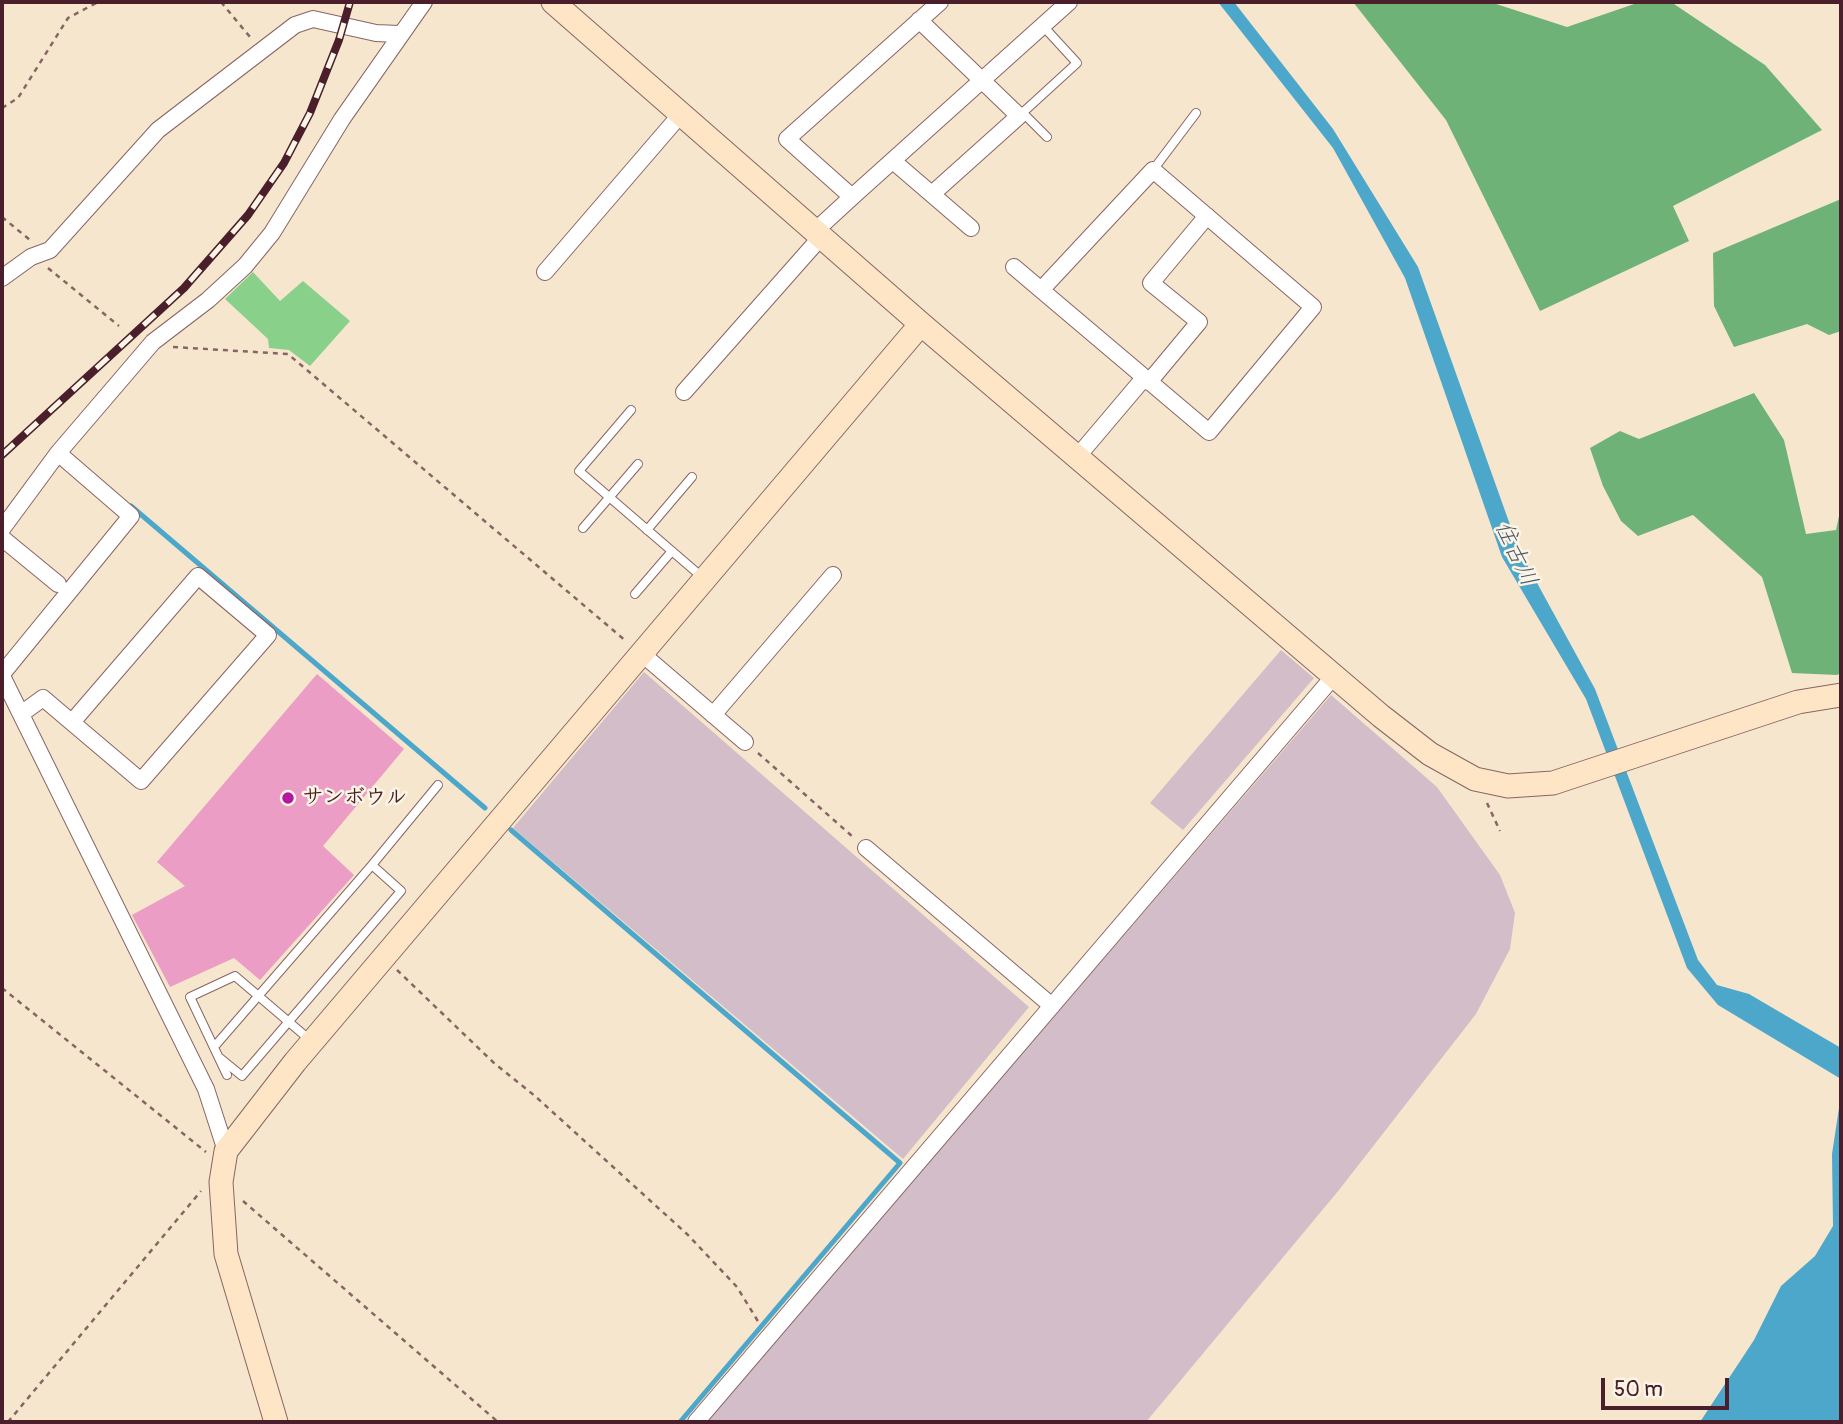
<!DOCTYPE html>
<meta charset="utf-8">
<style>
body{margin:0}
#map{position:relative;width:1843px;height:1424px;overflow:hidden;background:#f7e6ce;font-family:Pangolin,sans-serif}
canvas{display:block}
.frame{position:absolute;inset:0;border:4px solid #4a1f2b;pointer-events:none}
.scale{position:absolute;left:1601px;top:1378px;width:128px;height:32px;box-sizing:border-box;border:4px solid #4a1f2b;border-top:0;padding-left:9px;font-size:21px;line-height:24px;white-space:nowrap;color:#4a1f2b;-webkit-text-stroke:5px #fcf5e5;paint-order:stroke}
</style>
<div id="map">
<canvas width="1843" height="1424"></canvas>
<div class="frame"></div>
<div class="scale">50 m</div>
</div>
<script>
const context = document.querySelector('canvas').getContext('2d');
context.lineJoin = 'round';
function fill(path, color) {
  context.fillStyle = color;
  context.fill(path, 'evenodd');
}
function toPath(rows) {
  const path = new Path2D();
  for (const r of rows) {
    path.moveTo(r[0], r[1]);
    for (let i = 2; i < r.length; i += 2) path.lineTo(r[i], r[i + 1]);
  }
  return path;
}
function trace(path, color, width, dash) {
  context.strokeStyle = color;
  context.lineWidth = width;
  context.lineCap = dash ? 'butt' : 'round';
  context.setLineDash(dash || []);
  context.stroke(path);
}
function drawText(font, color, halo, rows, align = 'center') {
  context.font = font + ' Pangolin,"Klee One",sans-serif';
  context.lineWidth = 5;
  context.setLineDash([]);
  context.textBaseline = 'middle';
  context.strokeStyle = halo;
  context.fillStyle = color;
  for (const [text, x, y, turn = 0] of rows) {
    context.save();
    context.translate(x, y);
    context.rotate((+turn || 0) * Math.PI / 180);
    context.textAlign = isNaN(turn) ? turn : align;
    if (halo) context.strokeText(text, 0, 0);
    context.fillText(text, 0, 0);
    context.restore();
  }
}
const industrial = toPath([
 [1281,650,1314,678,1183,830,1150,803],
 [644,672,1029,1007,903,1159,513,828],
 [1331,695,1437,787,1500,875,1515,913,1510,949,1476,1014,1339,1190,1146,1422,705,1422]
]);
const green = toPath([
 [253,272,280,301,303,281,350,321,310,366,289,350,269,348,268,339,225,299]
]);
const forest = toPath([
 [1353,2,1490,2,1567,27,1640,2,1671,2,1765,65,1822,130,1673,206,1689,241,1540,311,1446,120],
 [1841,199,1841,331,1829,335,1807,324,1734,347,1714,306,1713,253],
 [1754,393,1784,440,1806,534,1836,530,1841,507,1841,673,1837,675,1792,673,1762,577,1693,515,1638,536,1621,521,1603,486,1590,448,1620,431,1639,439]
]);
const water = toPath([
 [1218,2,1234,2,1333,129,1418,267,1519,550,1595,689,1698,960,1717,985,1749,994,1841,1048,1841,1079,1718,1005,1687,968,1586,699,1502,557,1405,278,1333,148],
 [1841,1095,1841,1422,1700,1422,1754,1340,1781,1286,1815,1256,1833,1226,1832,1154]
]);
const stream = toPath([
 [131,506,485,808],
 [511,830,900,1163,680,1422]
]);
const building = toPath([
 [317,674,404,749,323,846,354,875,260,980,234,958,170,987,132,915,185,886,157,862]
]);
const path = toPath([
 [221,2,250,37],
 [2,108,18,98,68,18,98,2],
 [2,217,30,240],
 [48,268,119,326],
 [173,347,288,354,627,642],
 [758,753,853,837],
 [1487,803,1500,831],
 [397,970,494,1063,535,1096,688,1235,737,1287,759,1323],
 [2,988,206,1152],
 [243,1201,498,1422],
 [8,1422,201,1191]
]);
const lane = toPath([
 [1022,112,1047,137],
 [1019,116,1077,63,1043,26],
 [1153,170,1196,113],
 [631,410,579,471,702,577],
 [583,528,638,464],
 [647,530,692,477],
 [635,594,672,551],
 [214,1047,372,865],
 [220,1058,242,1076,401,891,372,865,438,785],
 [227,1075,190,997,235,976,310,1040]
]);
const street = toPath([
 [940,2,787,139,852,197,1069,2],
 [919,20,1019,116,932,194],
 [893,161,971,228],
 [815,231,852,197],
 [1014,267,1209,432,1313,307,1153,170,1041,290],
 [545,272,681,114],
 [2,278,31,257,50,250,158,130,295,25,313,19,376,33,399,34],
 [1149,382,1199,322,1151,283,1207,216],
 [684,392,821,237],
 [1078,456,1144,378],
 [2,529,58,453,153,342,208,300,245,266,272,233,342,119,424,2],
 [2,538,58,584],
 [641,653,745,742],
 [2,674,131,516,58,453],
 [2,676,206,1089,226,1151],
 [21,714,43,698,141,781,268,635,198,576,73,721],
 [713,715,833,575],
 [866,848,1052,1006],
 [696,1422,1334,676]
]);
const secondary = toPath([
 [553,2,921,324,1381,716,1430,754,1475,779,1508,786,1553,783,1798,702,1841,695],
 [276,1422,226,1254,221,1182,226,1151,295,1062,921,324]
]);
const rail = toPath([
 [2,455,184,288,248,215,284,163,310,113,339,40,350,2]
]);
const markers = [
 [288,798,7,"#b5179e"]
];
const poiNames = [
 ["サンボウル",302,798]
];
const waterNames = [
 ["住古川",1515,554,65]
];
fill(industrial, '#d2bdc8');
fill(green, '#89d08b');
fill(forest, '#6eb277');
fill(water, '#4ca7ca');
trace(stream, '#4ca7ca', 5);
fill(building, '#eb9dc5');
trace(lane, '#876564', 10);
trace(street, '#876564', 18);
trace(secondary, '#876564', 25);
trace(path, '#876564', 2.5, [5, 5]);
trace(lane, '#fff', 8);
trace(street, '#fff', 16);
trace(secondary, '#fde5c5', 23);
trace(rail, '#4a1f2b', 8);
trace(rail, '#fcf5e5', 5, [16]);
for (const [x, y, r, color] of markers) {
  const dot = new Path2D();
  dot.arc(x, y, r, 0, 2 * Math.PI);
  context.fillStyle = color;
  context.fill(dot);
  trace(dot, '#fcf5e5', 2.5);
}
drawText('bold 21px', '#4a1f2b', '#fcf5e5', poiNames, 'left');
drawText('italic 23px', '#4b556b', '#fcf5e5', waterNames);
</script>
